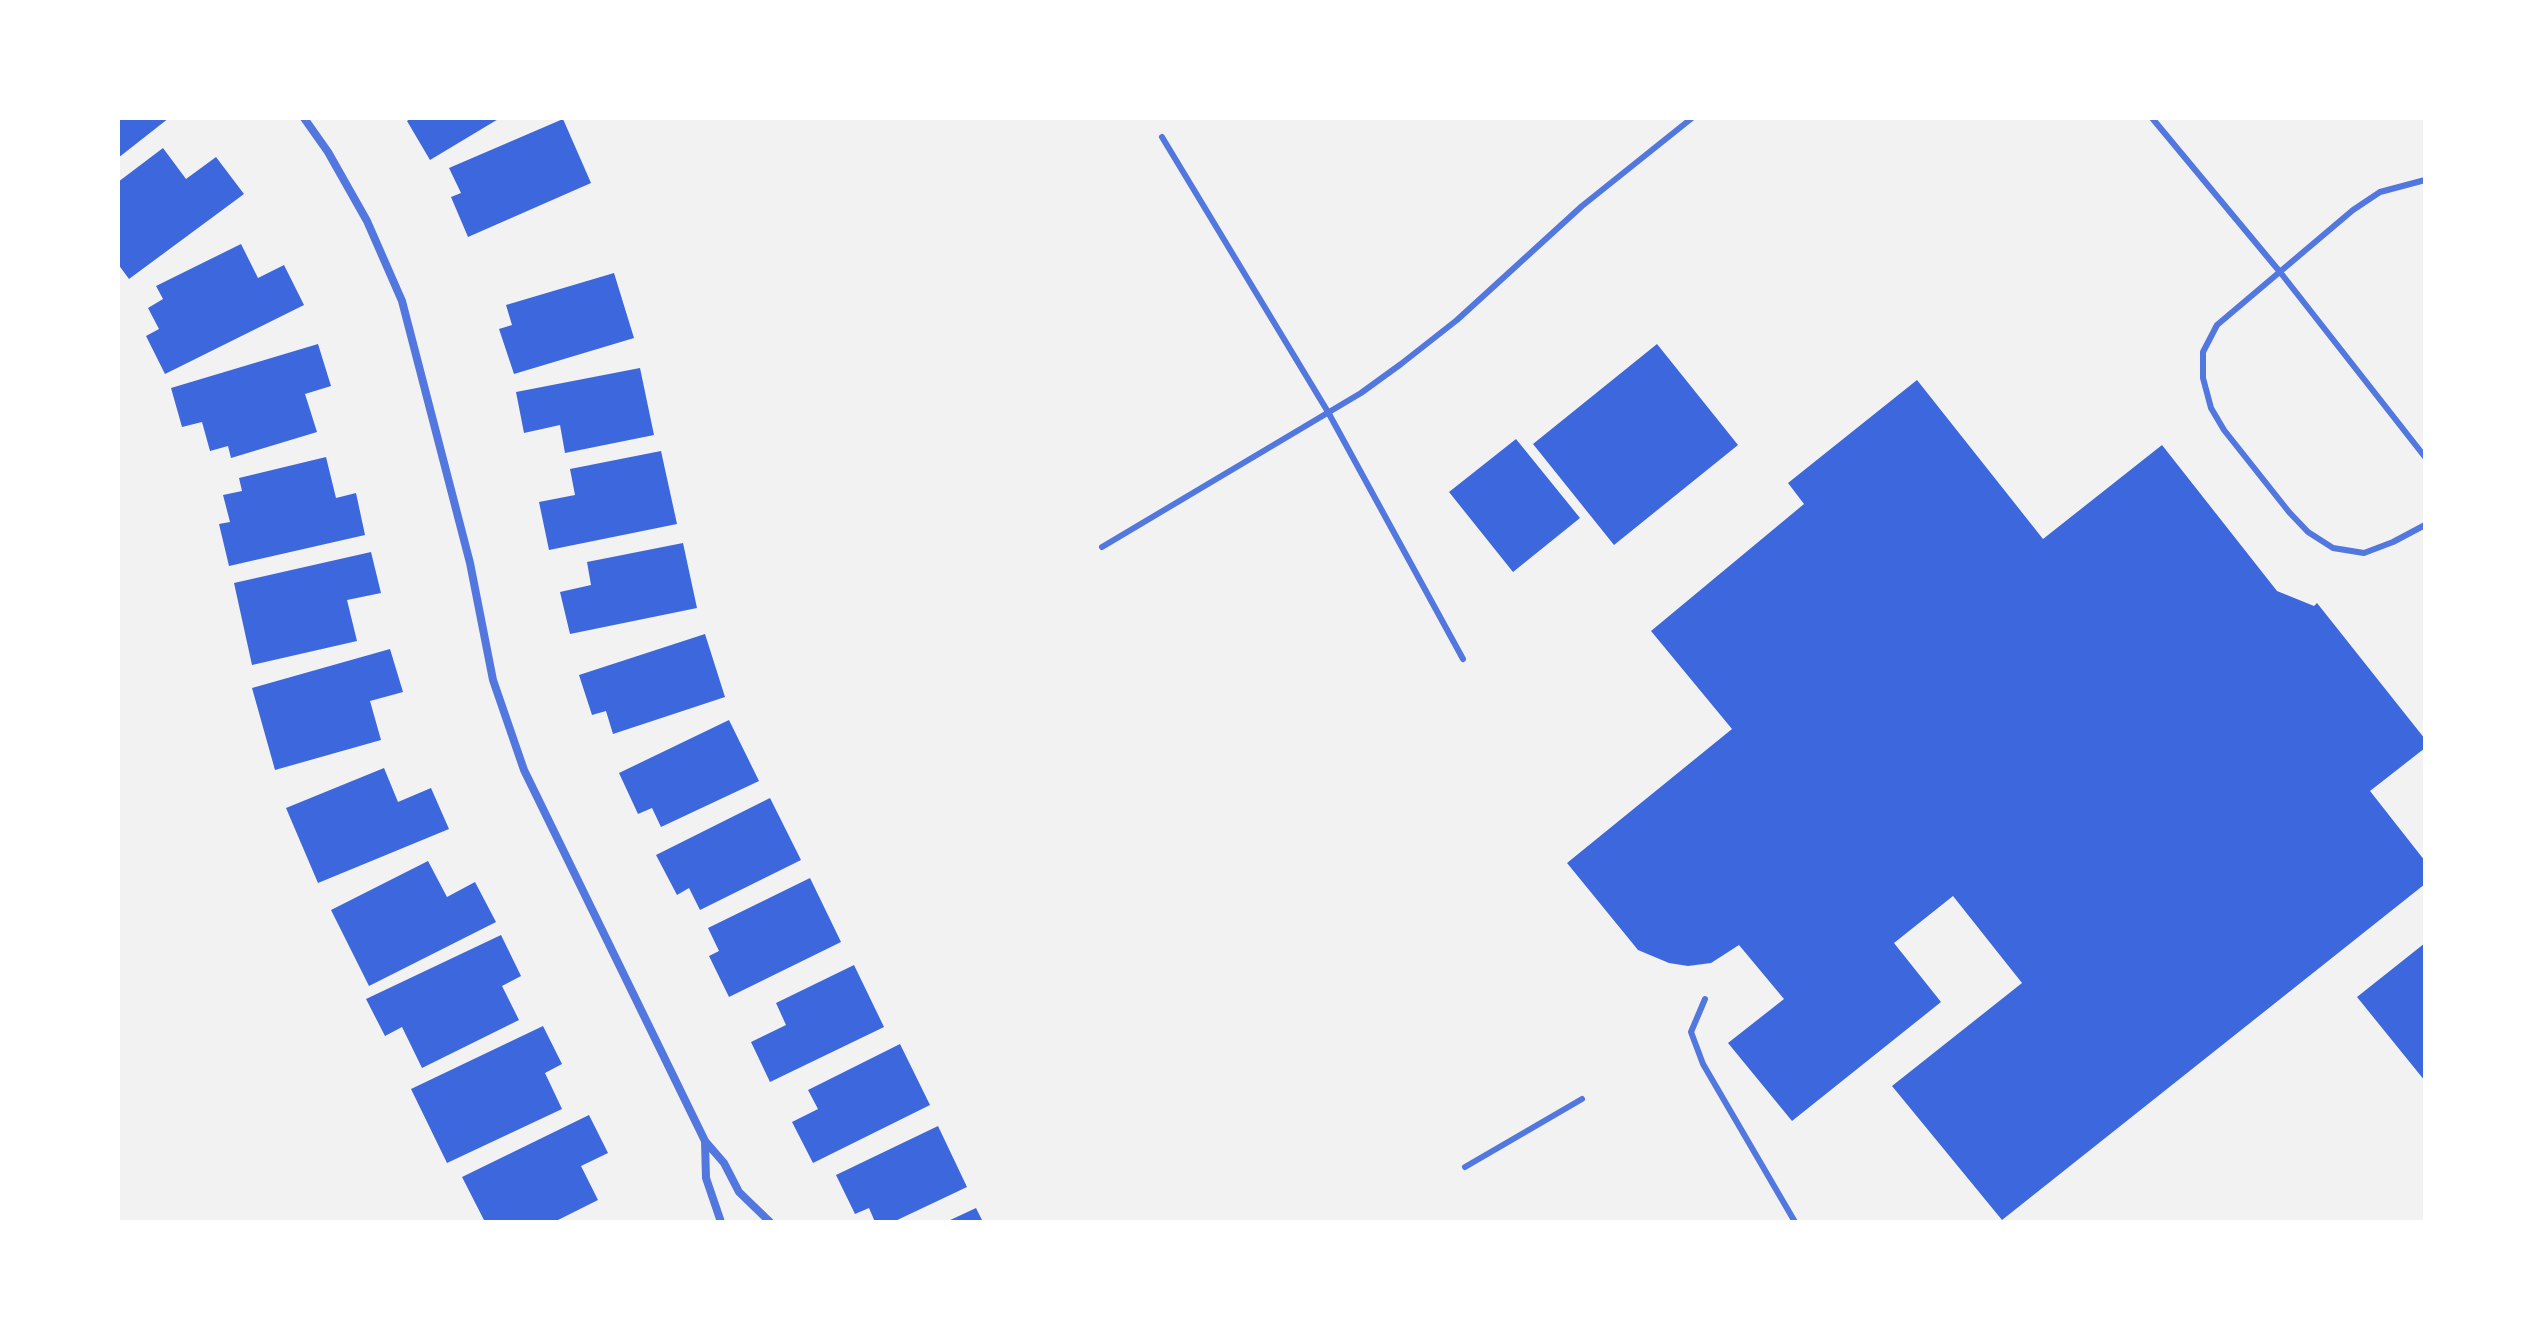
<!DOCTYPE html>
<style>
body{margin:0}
#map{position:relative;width:2543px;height:1340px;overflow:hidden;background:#f2f2f2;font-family:"Space Grotesk",sans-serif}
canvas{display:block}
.frame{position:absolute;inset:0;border:120px solid #fff;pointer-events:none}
</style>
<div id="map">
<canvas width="2543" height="1340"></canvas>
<div class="frame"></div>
</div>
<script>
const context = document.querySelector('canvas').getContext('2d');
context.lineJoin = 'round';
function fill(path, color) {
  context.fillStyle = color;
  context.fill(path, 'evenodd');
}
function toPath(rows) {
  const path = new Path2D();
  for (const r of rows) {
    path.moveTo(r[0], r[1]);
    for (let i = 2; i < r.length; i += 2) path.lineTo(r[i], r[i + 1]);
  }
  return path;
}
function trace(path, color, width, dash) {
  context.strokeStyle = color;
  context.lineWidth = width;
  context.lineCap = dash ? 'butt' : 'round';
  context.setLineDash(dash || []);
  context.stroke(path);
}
const building = toPath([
 [118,118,169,118,118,158],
 [411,118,500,118,430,160,407,121],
 [563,119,591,183,468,237,451,197,461,193,449,168],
 [163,148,186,179,216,157,244,194,129,279,118,264,118,182],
 [241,244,258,278,284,265,304,305,165,374,146,336,159,329,148,308,163,299,156,286],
 [614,273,634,338,514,374,499,329,512,325,506,305],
 [318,344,331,386,305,394,317,432,231,458,228,446,210,451,202,422,182,427,171,388],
 [1657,344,1738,445,1614,545,1533,444],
 [640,368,654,435,565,453,560,425,524,433,516,392],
 [1917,380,2043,539,2162,445,2277,591,2314,606,2317,603,2425,739,2425,748,2370,791,2425,861,2425,884,2002,1220,1892,1086,2022,983,1953,896,1894,943,1941,1002,1792,1121,1728,1043,1784,999,1739,945,1711,963,1688,966,1669,963,1638,950,1567,863,1732,729,1651,631,1804,504,1788,483],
 [1516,439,1580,518,1513,572,1449,492],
 [661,451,677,524,549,550,539,502,575,495,570,469],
 [326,457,336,498,356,493,365,535,229,566,219,524,230,522,223,495,242,491,239,478],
 [683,543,697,608,570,634,560,592,591,585,587,562],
 [371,552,381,593,347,600,357,641,252,665,234,583],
 [705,634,725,697,613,734,606,711,592,715,579,675],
 [390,649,403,692,370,701,381,740,275,770,252,688],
 [729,720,759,781,661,827,652,808,638,814,619,773],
 [384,768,398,802,431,788,449,829,318,883,286,808],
 [770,798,801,860,700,910,689,888,677,895,656,855],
 [428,861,447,897,475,882,496,922,369,986,331,910],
 [810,878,841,942,729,997,709,956,719,951,708,928],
 [501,935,521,976,502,986,519,1020,422,1068,402,1027,385,1036,366,999],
 [2425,943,2425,1081,2357,997],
 [854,965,884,1027,770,1082,751,1042,786,1025,776,1003],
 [543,1026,562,1064,545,1073,562,1109,447,1163,411,1089],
 [900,1044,930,1105,813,1163,792,1122,818,1109,808,1090],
 [589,1115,608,1153,581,1166,598,1200,554,1222,485,1222,462,1177],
 [938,1126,967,1187,893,1222,875,1222,869,1208,855,1214,836,1175],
 [976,1208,983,1222,946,1222]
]);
const service = toPath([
 [2152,118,2280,272,2425,457],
 [1162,137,1328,412,1463,659],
 [2425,180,2380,192,2353,210,2217,325,2203,352,2203,378,2211,408,2224,430,2289,512,2308,532,2333,548,2364,553,2393,542,2425,525],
 [1102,547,1361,393,1401,364,1457,320,1582,206,1692,118],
 [1705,999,1691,1032,1703,1064,1795,1222],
 [1465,1167,1582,1099]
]);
const minor = toPath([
 [304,118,328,152,367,221,402,301,470,563,493,680,524,770,705,1141,724,1163,739,1192,770,1222],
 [705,1141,706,1178,721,1222]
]);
fill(building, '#3d67dc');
trace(service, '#5277de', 6);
trace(minor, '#5277de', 8);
</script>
